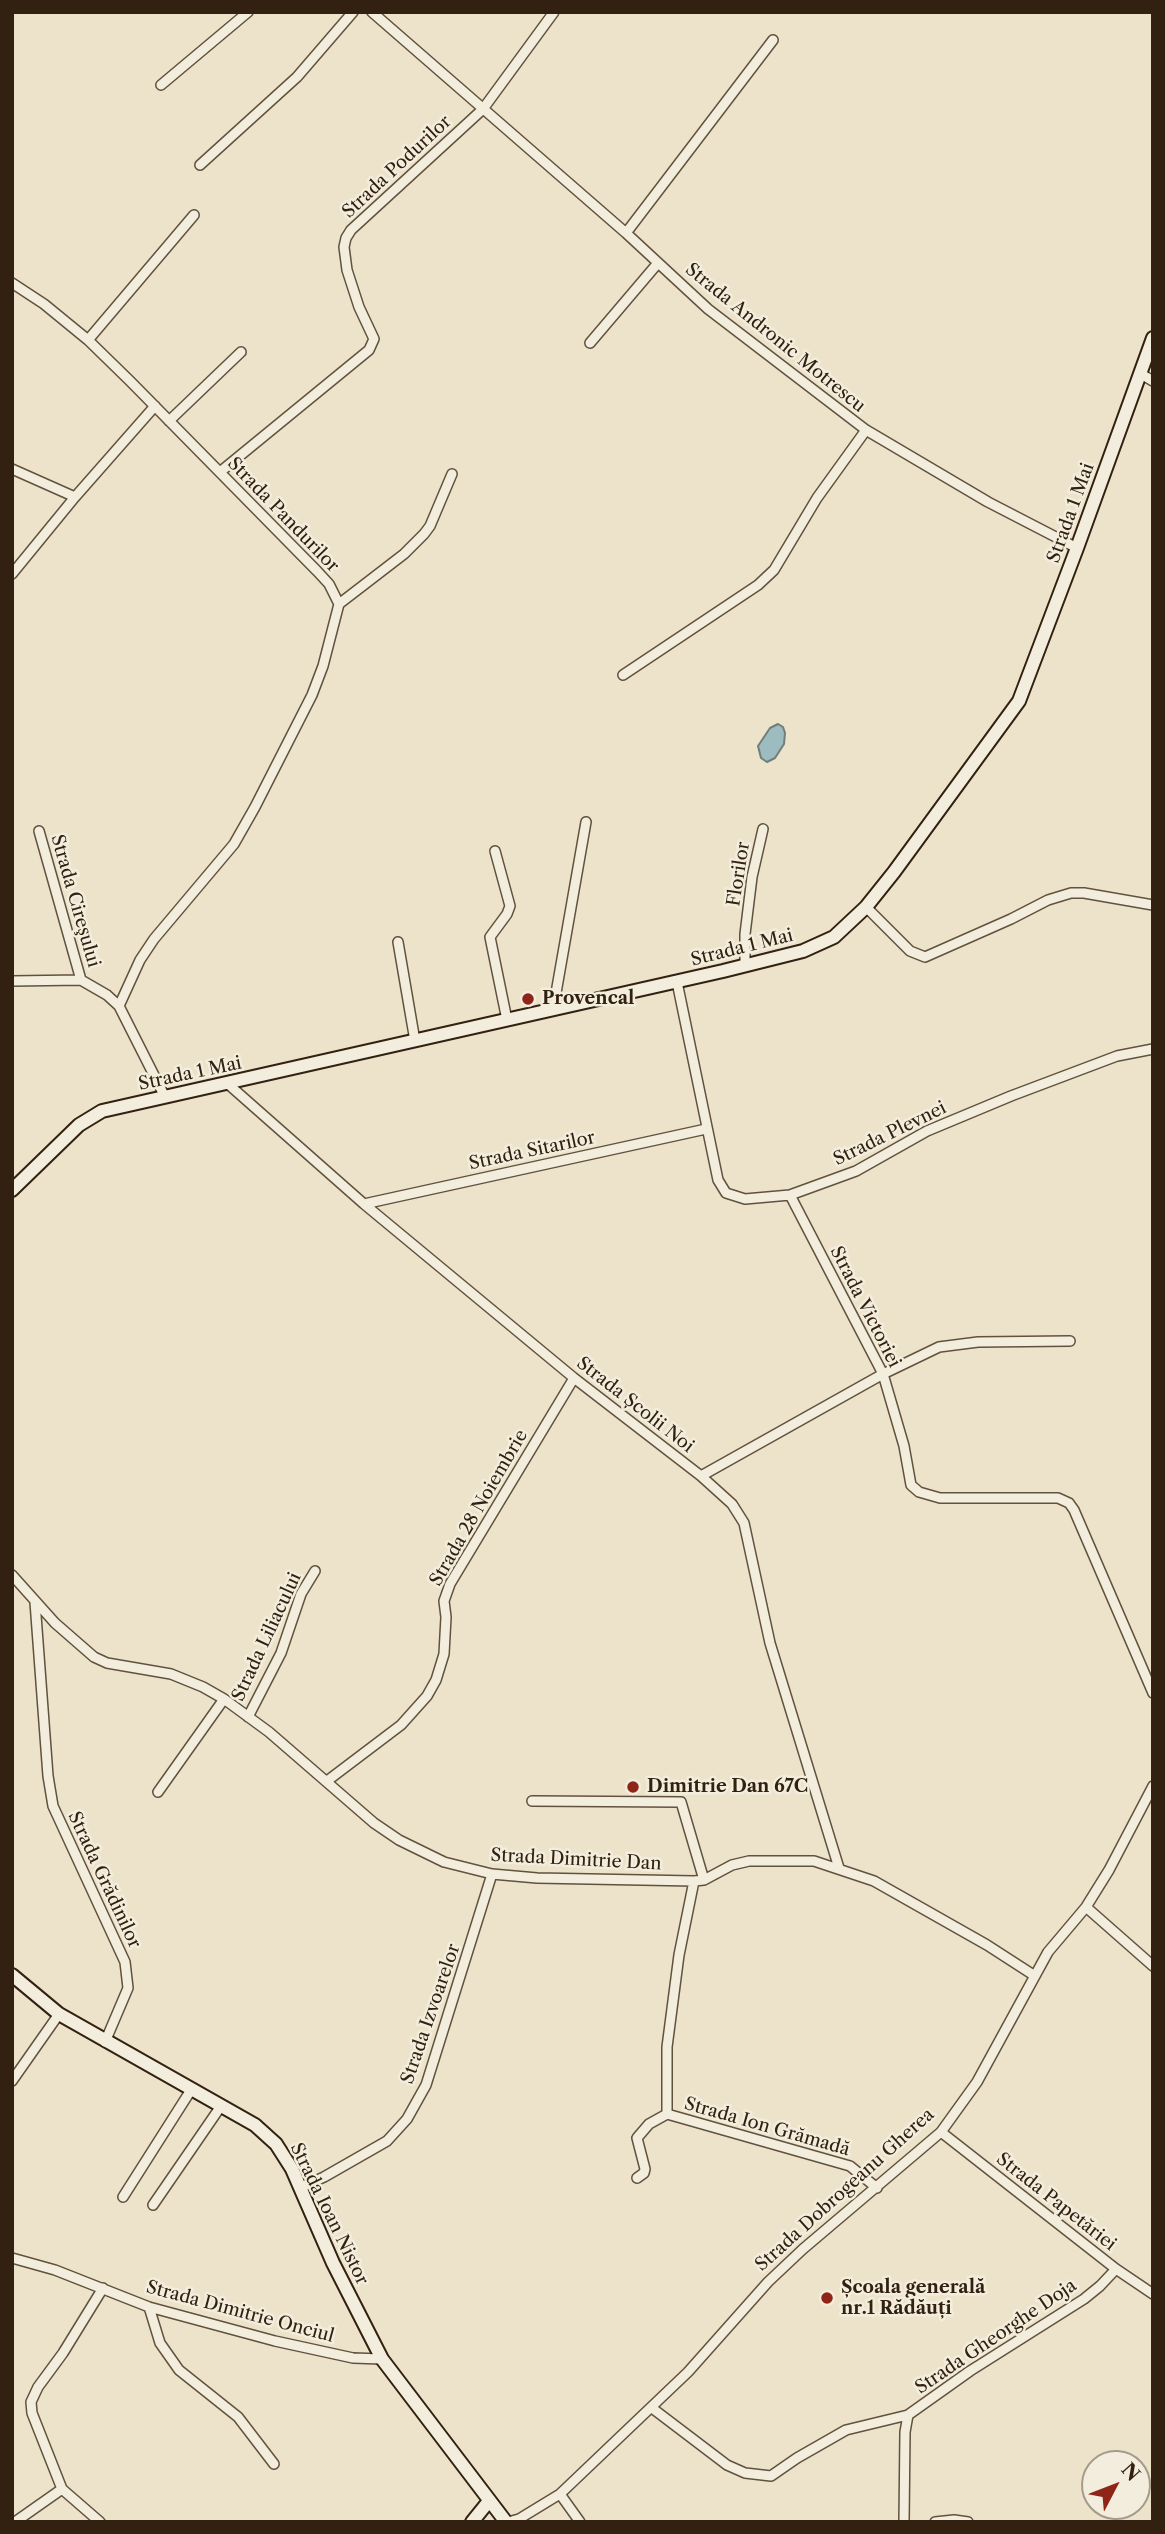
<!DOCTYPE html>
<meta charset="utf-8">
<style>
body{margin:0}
#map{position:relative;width:1165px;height:2534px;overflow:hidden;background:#ede3ca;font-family:"Libre Caslon Text",serif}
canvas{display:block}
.frame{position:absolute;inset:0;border:14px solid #322110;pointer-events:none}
.north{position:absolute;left:1081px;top:2450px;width:70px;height:70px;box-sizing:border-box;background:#f3eddd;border:2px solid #a69b8b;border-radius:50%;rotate:48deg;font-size:19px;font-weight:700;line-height:28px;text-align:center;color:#322110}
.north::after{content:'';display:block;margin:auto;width:24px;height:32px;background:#8f2418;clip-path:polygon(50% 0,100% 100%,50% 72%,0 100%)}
</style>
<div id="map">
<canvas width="1165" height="2534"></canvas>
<div class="frame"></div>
<div class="north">N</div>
</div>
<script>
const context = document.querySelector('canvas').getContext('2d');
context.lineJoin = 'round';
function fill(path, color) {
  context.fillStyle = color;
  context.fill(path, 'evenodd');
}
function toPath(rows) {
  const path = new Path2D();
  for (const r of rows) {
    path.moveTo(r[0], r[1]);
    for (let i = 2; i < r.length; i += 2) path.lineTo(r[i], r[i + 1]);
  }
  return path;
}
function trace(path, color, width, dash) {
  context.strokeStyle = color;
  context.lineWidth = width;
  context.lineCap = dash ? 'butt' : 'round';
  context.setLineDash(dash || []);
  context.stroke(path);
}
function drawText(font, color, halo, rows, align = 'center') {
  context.font = font + ' "Libre Caslon Text",serif';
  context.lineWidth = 5;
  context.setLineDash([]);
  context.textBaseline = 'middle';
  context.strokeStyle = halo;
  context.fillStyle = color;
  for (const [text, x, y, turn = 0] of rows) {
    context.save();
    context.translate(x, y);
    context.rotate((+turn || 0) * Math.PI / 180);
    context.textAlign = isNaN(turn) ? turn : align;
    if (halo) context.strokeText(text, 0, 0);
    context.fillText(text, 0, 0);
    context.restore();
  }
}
const water = toPath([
 [778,724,783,727,785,733,784,744,775,758,767,762,761,758,758,746,770,728,778,724]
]);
const street = toPath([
 [372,12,626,233,708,309,866,430,988,502,1077,548],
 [161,85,248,12],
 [200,165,297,77,353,12],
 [626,233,773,40],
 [12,283,44,304,88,340,130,381,317,571,329,584,339,604,323,666,312,695,255,807,234,844,154,939,140,960,119,1006],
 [88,340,194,215],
 [590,343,658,263],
 [1141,374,1153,381],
 [169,421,241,352],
 [12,469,75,497],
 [220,472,369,350,374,339,359,307,347,270,344,247,346,238,351,230,483,109,554,12],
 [12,574,75,497,155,406],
 [339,604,404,554,424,534,430,526,452,474],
 [623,675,758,585,774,570,817,498,866,430],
 [39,831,81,980],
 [495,851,510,906,507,914,490,937,507,1020],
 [866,907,910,951,925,957,1011,919,1048,900,1071,893,1084,893,1153,905],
 [398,942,415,1041],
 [745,965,745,934,752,877,763,829],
 [12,981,81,980,107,995,119,1006,165,1097],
 [677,982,718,1180,726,1193,745,1199,790,1195,856,1171,927,1131,1011,1096,1117,1056,1153,1049],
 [553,1010,586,822],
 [228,1084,364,1204,574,1378,701,1476,732,1504,744,1523,770,1643,839,1868],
 [790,1195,883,1374,904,1446,911,1485,919,1492,940,1498,1058,1498,1069,1503,1074,1510,1153,1693],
 [364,1204,706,1129],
 [701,1476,883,1374,939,1347,978,1342,1070,1341],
 [12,1575,55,1623,94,1657,107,1663,171,1674,203,1687,224,1699,269,1732,374,1823,399,1840,444,1862,492,1874,537,1878,694,1881,704,1880,732,1865,749,1861,814,1861,874,1881,987,1945,1035,1976],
 [35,1602,48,1776,53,1806,125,1962,128,1988,105,2042],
 [248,1717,281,1653,301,1594,315,1571],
 [327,1781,401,1725,427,1696,436,1680,444,1654,446,1617,444,1601,450,1584,574,1378],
 [158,1792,224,1699],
 [532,1801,681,1802,704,1880],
 [694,1881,679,1955,667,2047,667,2114,850,2166,877,2188],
 [1086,1907,1153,1966],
 [12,2081,59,2014],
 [941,2132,1116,2269,1153,2294],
 [637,2178,644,2173,645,2169,637,2138,649,2124,667,2114],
 [300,2188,324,2177,387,2141,407,2119,426,2085,492,1874],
 [123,2197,191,2090],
 [153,2205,221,2106],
 [12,2258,55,2270,149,2307,275,2341,353,2358,382,2359],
 [149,2307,160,2343,179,2370,238,2417,274,2464],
 [652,2408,727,2465,745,2473,771,2476,797,2458,846,2430,908,2415],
 [560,2494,580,2522],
 [15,2522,62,2489],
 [100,2522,62,2489,32,2413,31,2402,38,2387,63,2353,103,2288],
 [508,2522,519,2519,560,2494,688,2372,768,2282,803,2249,941,2132,977,2082,1048,1952,1086,1907,1109,1870,1153,1786],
 [904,2522,905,2432,908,2415,970,2371,1084,2299,1100,2286,1116,2269],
 [935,2522,954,2520,968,2522]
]);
const secondary = toPath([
 [12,1190,79,1125,102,1111,723,971,803,951,834,937,866,907,894,872,1019,701,1077,548,1153,338],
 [12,1975,59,2014,255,2125,276,2144,292,2169,333,2263,382,2359,506,2522],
 [472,2522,489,2501]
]);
const markers = [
 [528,999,7,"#8f2418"],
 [633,1787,7,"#8f2418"],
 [827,2298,7,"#8f2418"]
];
const streetNames = [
 ["Strada Podurilor",397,167,-43],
 ["Strada Andronic Motrescu",775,338,39],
 ["Strada 1 Mai",1071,513,-70],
 ["Strada Pandurilor",283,515,46],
 ["Florilor",739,874,-81],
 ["Strada Cireşului",75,901,74],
 ["Strada 1 Mai",742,948,-14],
 ["Strada 1 Mai",190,1074,-12],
 ["Strada Plevnei",890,1134,-26],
 ["Strada Sitarilor",532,1151,-12],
 ["Strada Victoriei",865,1307,63],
 ["Strada Școlii Noi",635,1405,38],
 ["Strada 28 Noiembrie",479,1508,-60],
 ["Strada Liliacului",267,1637,-65],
 ["Strada Dimitrie Dan",576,1860,3],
 ["Strada Grădinilor",104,1880,65],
 ["Strada Izvoarelor",431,2014,-71],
 ["Strada Ion Grămadă",767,2127,16],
 ["Strada Dobrogeanu Gherea",845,2190,-42],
 ["Strada Papetăriei",1056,2202,38],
 ["Strada Ioan Nistor",329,2214,64],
 ["Strada Dimitrie Onciul",240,2312,15],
 ["Strada Gheorghe Doja",996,2337,-34]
];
const poiNames = [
 ["Provencal",542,999],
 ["Dimitrie Dan 67C",647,1787],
 ["Școala generală",841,2288],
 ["nr.1 Rădăuți",841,2309]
];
fill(water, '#9dbcc0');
trace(water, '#727e7a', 2);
trace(street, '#61523e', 12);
trace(secondary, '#322110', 16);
trace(street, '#f3eddd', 9);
trace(secondary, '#f3eddd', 12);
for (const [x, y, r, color] of markers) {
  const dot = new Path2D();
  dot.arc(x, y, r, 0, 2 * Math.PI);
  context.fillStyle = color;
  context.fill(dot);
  trace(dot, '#f3eddd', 2.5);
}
drawText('18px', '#322110', '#f3eddd', streetNames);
drawText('bold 18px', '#322110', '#f3eddd', poiNames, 'left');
</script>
